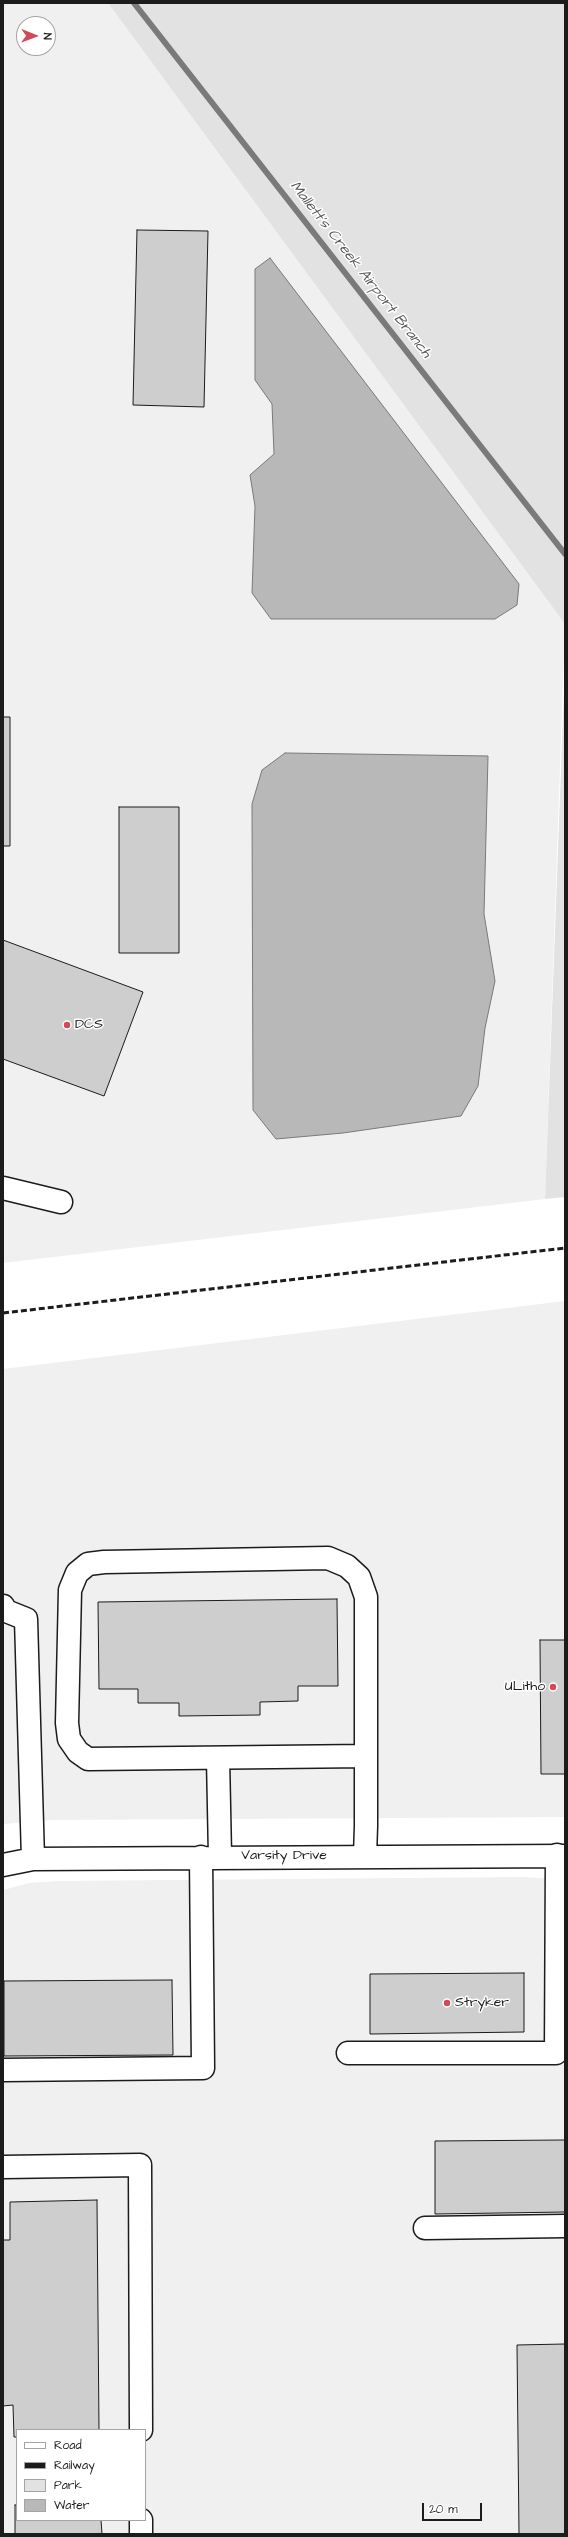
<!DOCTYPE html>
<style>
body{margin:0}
#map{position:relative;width:568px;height:2537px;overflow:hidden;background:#fff;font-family:"Architects Daughter",sans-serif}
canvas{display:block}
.frame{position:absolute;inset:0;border:4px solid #1c1c1c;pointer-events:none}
.legend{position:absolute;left:16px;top:2429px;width:130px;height:92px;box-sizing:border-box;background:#fff;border:1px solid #a4a4a4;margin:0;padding:5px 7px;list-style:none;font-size:12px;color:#1c1c1c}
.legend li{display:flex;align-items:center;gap:8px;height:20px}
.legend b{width:20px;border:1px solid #a4a4a4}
.north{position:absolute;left:16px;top:16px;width:40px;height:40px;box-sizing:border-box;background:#fff;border:1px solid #a4a4a4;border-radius:50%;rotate:91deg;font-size:11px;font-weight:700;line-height:16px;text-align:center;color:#1c1c1c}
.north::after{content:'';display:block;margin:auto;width:14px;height:18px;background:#d1495b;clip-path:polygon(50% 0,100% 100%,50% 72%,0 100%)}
.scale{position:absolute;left:422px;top:2503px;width:60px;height:18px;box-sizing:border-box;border:2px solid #1c1c1c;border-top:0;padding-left:5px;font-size:12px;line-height:14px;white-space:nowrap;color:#1c1c1c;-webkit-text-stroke:3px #fff;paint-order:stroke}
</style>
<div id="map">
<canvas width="568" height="2537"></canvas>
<div class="frame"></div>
<ul class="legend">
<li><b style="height:5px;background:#fff"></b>Road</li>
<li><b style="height:5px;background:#1c1c1c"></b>Railway</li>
<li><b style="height:11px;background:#e2e2e2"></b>Park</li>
<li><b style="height:11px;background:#b8b8b8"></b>Water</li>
</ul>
<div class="north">N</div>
<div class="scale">20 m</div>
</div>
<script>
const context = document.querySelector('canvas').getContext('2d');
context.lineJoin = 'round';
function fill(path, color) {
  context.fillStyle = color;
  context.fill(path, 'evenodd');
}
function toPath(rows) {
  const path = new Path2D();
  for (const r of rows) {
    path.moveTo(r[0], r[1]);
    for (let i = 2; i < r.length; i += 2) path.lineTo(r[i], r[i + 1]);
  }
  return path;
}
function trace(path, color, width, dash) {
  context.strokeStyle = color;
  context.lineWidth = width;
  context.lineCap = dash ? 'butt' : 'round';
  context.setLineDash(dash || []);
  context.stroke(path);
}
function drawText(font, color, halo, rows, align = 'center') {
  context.font = font + ' "Architects Daughter",sans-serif';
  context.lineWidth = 3;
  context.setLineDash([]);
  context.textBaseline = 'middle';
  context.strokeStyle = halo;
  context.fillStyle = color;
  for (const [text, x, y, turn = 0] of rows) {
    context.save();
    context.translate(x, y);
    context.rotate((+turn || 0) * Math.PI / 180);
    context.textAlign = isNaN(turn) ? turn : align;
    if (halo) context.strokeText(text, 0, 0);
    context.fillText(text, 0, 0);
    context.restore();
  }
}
const built = toPath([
 [3,3,108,3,565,624,545,1199,3,1263],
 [24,24,48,24,48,48,24,48],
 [565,1301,565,1817,53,1820,3,1824,3,1369],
 [521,1877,565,1879,565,2534,3,2534,3,1890,29,1883,57,1881],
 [17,2430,145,2430,145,2520,17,2520]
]);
const green = toPath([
 [108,3,565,3,565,624],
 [565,662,565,1197,545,1199]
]);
const water = toPath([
 [270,258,519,584,517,605,495,619,271,619,252,593,255,506,250,475,274,454,272,404,255,380,255,269,270,258],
 [285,753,488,756,484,914,495,981,485,1028,478,1086,461,1116,343,1133,276,1139,253,1110,252,804,262,770,285,753]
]);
const stream = toPath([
 [134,3,565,554]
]);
const building = toPath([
 [137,230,208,231,204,407,133,405,137,230],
 [3,717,10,717,10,846,3,846,3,717],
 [119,807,179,807,179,953,119,953,119,807],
 [3,940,143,992,104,1096,3,1059,3,940],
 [337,1599,338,1686,298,1686,298,1701,260,1702,260,1715,179,1716,179,1703,138,1703,138,1689,99,1689,98,1602,337,1599],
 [540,1640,565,1640,565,1774,541,1774,540,1640],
 [524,1973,524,2032,370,2034,370,1974,524,1973],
 [172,1980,173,2055,4,2056,4,1981,172,1980],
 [565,2140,565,2212,435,2214,435,2141,565,2140],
 [97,2200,99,2430,17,2430,17,2437,14,2437,13,2405,3,2406,3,2240,10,2240,10,2202,97,2200],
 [565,2344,565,2534,519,2534,517,2345,565,2344],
 [15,2505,17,2505,17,2520,101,2520,102,2534,15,2534,15,2505]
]);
const minor = toPath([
 [3,1188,61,1202],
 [3,1606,6,1611,26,1619,33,1859],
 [218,1758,220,1856],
 [365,1856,366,1826,366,1597,359,1577,347,1566,328,1558,104,1562,88,1564,77,1573,70,1590,67,1723,69,1739,78,1752,88,1759,366,1756],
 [3,1865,33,1859,565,1856],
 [348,2053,556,2053,557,1855],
 [3,2070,203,2068,201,1857],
 [3,2167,140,2165,141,2430],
 [425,2228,565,2226],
 [141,2520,141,2534]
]);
const rail = toPath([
 [3,1313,565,1248]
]);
const markers = [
 [67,1025,4,"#d1495b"],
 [553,1687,4,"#d1495b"],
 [447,2003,4,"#d1495b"]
];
const poiNames = [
 ["DCS",75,1025],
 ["ULitho",545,1687,"right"],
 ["Stryker",455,2003]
];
const streetNames = [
 ["Varsity Drive",284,1856]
];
const waterNames = [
 ["Mallett's Creek Airport Branch",360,270,52]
];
fill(built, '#f0f0f0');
fill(green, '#e2e2e2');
fill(water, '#b8b8b8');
trace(water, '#7a7a7a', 1);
trace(stream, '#7a7a7a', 6);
fill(building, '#cecece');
trace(building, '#1c1c1c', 1);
trace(minor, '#1c1c1c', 25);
trace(minor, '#fff', 22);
trace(rail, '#1c1c1c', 3, [6, 3]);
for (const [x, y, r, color] of markers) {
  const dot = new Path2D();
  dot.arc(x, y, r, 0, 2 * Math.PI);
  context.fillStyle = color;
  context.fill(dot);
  trace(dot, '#fff', 1.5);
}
drawText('14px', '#1c1c1c', '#fff', poiNames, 'left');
drawText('14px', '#1c1c1c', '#fff', streetNames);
drawText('italic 15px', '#5a5a5a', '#fff', waterNames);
</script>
